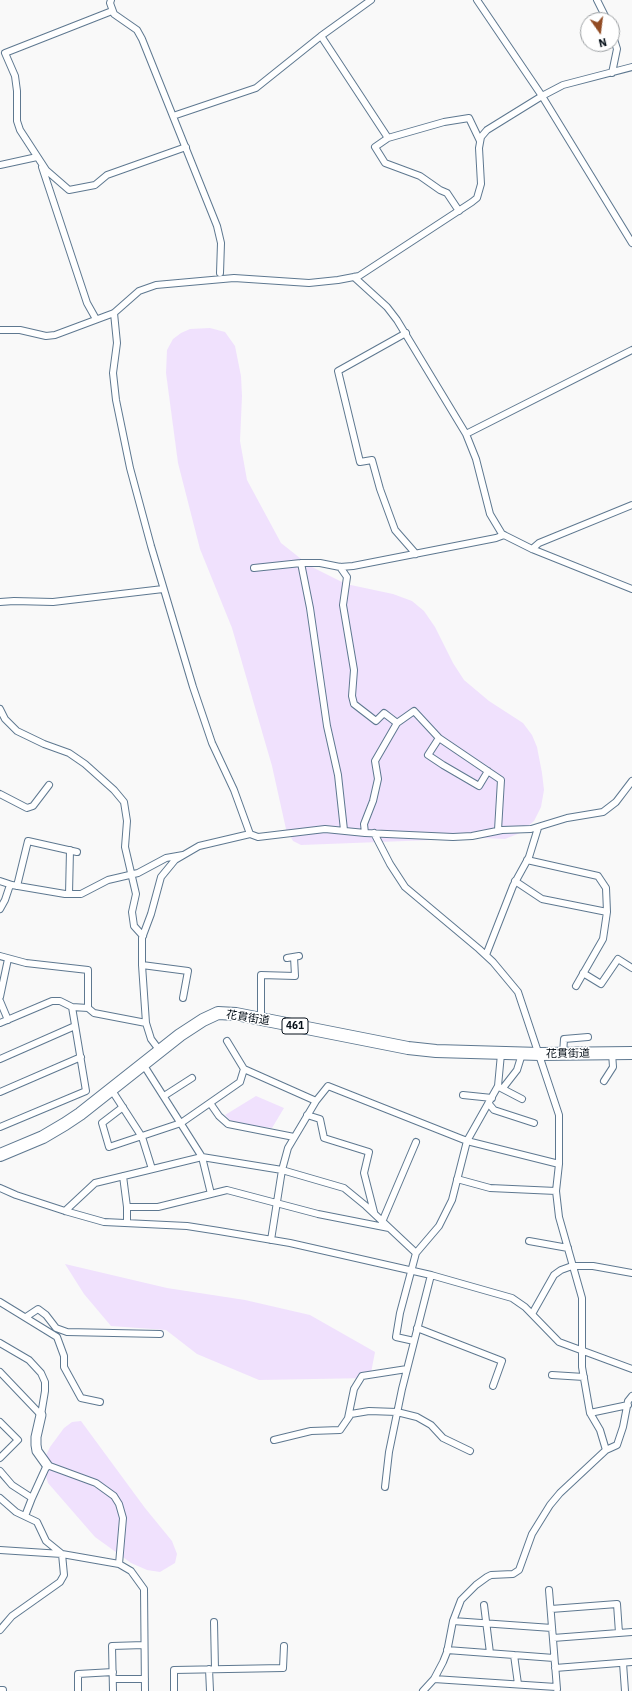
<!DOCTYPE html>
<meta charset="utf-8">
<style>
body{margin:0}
#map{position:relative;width:632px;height:1691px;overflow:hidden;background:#f9f9f9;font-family:"IBM Plex Sans",sans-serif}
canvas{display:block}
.north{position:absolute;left:580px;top:12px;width:40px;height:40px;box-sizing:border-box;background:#fff;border:1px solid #9ca0a3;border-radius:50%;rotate:166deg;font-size:11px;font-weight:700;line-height:16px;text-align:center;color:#07111a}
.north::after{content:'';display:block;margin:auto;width:14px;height:18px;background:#924c24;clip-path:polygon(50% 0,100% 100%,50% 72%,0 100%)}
</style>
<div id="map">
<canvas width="632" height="1691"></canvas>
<div class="north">N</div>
</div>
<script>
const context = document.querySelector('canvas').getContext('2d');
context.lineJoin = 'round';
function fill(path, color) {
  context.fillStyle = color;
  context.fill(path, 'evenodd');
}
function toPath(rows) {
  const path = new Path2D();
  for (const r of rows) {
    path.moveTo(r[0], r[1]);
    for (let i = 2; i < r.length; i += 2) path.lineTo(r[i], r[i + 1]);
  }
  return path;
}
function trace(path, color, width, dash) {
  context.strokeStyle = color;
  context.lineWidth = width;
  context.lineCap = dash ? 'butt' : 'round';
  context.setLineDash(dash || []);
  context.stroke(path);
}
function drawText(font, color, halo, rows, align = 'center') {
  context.font = font + ' "IBM Plex Sans","Noto Sans JP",sans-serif';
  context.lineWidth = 3;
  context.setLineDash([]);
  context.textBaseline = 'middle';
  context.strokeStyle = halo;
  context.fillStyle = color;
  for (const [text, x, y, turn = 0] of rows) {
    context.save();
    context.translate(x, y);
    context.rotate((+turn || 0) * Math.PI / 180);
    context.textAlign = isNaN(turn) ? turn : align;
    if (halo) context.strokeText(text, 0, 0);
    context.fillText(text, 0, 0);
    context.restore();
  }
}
const green = toPath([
 [210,328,225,332,235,346,241,376,242,396,240,441,247,480,281,543,310,566,346,584,393,594,412,601,424,611,435,627,453,663,464,680,489,701,523,723,532,735,537,747,542,773,544,790,541,807,534,821,520,833,505,839,484,838,301,845,293,841,286,829,272,766,232,628,200,549,178,463,166,373,167,350,173,339,181,333,190,329],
 [256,1096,284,1108,272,1128,233,1123,225,1115],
 [65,1264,167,1288,245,1300,310,1315,375,1352,370,1378,259,1380,197,1354,166,1330,111,1326,84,1294],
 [81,1421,145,1508,172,1541,177,1554,175,1563,160,1572,147,1570,131,1563,95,1537,48,1483,42,1464,50,1447,64,1428,72,1422]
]);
const street = toPath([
 [111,0,110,3,114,14,137,30,142,39,217,226,221,243,220,273],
 [477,0,542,96,632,243],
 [597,0,607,20],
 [112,11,5,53,15,76,17,91,17,121,20,130,46,170,69,190,95,185,107,175,186,147],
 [321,36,388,138],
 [612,73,617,49,612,33],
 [173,116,256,88,321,36,371,0],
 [0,165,37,157],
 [42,167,87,303,96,319],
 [459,211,447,193,440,190,420,176,385,163,375,147,388,138,444,122,469,118,480,141],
 [354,277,387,307,397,320,466,434,476,459,490,514,502,534,532,549,632,589],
 [114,313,117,343,113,373,116,400,130,468,151,546,193,687,212,743,234,790,250,834,258,837,325,829,365,833,453,837,472,836,502,830,531,829,567,818,603,812,616,802,632,781],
 [0,330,20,330,46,336,55,335,114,313,139,291,156,285,234,278,309,283,338,280,359,276,472,202,477,198,481,184,479,148,481,137,487,130,542,96,563,85,632,67],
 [406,333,338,371,360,462,372,460,380,489,395,530,416,554],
 [466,434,632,350],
 [532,549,539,543,632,505],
 [301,563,310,608,327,726,338,775,344,830],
 [340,567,347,577,343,605,354,670,352,696,354,704,376,721,384,713,397,723],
 [254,568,301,563,320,563,340,567,353,566,496,538,504,535],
 [0,602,14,601,53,602,163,589],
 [0,709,5,719,17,731,44,744,69,753,85,764,114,790,124,802,127,821,125,847,136,894,132,912,134,926,143,936],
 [439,738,428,755,443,765,479,786,488,771],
 [0,794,27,808,33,806,49,785],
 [365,833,364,824,373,801,378,779,375,761,397,723,414,711,439,738,501,780,498,830],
 [374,833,390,864,405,887,479,949,493,962,518,992,559,1115,559,1164,556,1191,559,1217,582,1298,582,1367,590,1413,600,1430,606,1450,560,1493,550,1505,532,1534,519,1570,513,1574,491,1575,487,1577,476,1585,461,1600,453,1621,447,1652,443,1662,434,1679,423,1691],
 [527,860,598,876,606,888,607,912,603,939,576,986],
 [0,881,12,885,65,894,81,894,108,880,138,873,166,858,183,855],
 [515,881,542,899,607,912],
 [17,886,28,841,77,852],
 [69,894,70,850],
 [0,909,5,900,10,885],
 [486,955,513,886,529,857,538,828],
 [0,956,26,963,88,970,88,1008],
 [287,958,299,956],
 [142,965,188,971,183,998],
 [583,973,601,984,618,959,632,968],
 [0,997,8,959],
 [0,1001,8,1020],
 [72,1007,88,1008,94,1013,146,1023],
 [261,1019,261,975,295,976,294,957],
 [0,1023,52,1001,60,1001,72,1007,86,1091,0,1127],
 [227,1041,244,1069],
 [160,1051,151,1039,146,1023,142,965,142,938,151,914,161,877,175,860,199,846,250,834],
 [563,1054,564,1039,588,1037],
 [0,1059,75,1026],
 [143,1064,202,1157,211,1194],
 [604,1081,613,1067,612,1053],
 [499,1087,522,1099],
 [503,1088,517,1070,522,1054],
 [111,1089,142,1137,152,1169],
 [0,1092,81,1057],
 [463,1095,492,1098],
 [164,1096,192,1078],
 [210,1103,219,1116,228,1124,294,1137],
 [489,1104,494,1110,534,1123],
 [123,1107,102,1123,109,1147,181,1123,240,1082,244,1069,316,1101],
 [307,1115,320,1119,324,1138,369,1152,364,1173,374,1212],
 [123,1176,127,1207],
 [457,1179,490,1188,556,1191],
 [0,1188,16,1195,65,1211,104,1222,187,1226,219,1231,290,1243,431,1275,512,1298,525,1307,559,1342,632,1369],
 [65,1211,95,1183,202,1157,282,1170,344,1188,366,1206,416,1253,400,1313,396,1337,414,1341],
 [382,1222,416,1142],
 [127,1223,127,1207,158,1207,227,1190,318,1214,389,1228],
 [271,1240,282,1170,288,1148,316,1101,328,1086,467,1141,559,1164],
 [529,1241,568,1248],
 [416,1253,439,1226,452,1200,467,1141,498,1086,501,1054],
 [0,1302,57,1337,64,1356,64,1367,81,1398,100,1402],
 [532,1314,554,1275,561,1270,572,1266,593,1266,632,1273],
 [26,1317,38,1309,46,1315,56,1328,67,1332,160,1334],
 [417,1328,502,1361,493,1386],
 [0,1343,29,1360,41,1373,45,1382,45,1391,41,1415],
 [0,1372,41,1415],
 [552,1375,584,1377],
 [590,1413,628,1405],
 [348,1418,354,1389,362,1376,407,1369],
 [0,1422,18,1440,0,1458],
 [274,1440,311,1431,340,1430,351,1414,369,1411,397,1412,417,1417,431,1425,443,1438,470,1451],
 [606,1450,617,1445,623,1427,628,1401,632,1396],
 [0,1471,12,1485,32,1498,47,1465,96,1483,114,1496,119,1504,123,1518,119,1564],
 [385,1487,389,1452,402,1389,431,1275],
 [0,1498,16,1512,37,1522,46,1541,62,1554,64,1575,60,1582,12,1616,0,1630],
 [25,1516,32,1498],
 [0,1550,62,1554,119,1564,131,1571,144,1589,145,1691],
 [549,1590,557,1689],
 [484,1605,490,1653],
 [551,1609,617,1604,619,1633],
 [453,1621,552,1628],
 [214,1622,215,1669],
 [553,1638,632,1632],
 [447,1650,554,1658],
 [514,1655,518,1684],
 [623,1663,625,1691],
 [555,1668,632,1662],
 [209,1669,210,1691],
 [113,1679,145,1679],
 [434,1679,556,1687],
 [0,1690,3,1690],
 [78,1691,78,1674,113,1672],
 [113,1691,112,1646,144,1645],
 [174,1691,174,1670,283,1668,284,1646]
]);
const secondary = toPath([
 [41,1415,36,1437,36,1445,37,1451,47,1465]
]);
const highway = toPath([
 [0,1155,43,1137,65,1124,80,1114,180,1035,203,1020,218,1013,236,1014,408,1048,436,1051,540,1054,632,1053]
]);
const shields = [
 [295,1026,26]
];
const shieldNames = [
 ["461",295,1026]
];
const streetNames = [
 ["花貫街道",248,1018,9],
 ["花貫街道",568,1054,-1]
];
fill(green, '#f0e1fd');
trace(street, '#5e7890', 8);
trace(secondary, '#5e7890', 11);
trace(highway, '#5e7890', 14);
trace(street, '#fff', 6);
trace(secondary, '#fff', 9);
trace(highway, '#fff', 12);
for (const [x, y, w] of shields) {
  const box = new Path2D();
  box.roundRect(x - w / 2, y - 8, w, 16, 3);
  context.fillStyle = '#fff';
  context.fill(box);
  trace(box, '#07111a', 1);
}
drawText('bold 10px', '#07111a', null, shieldNames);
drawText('11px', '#07111a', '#fff', streetNames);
</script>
